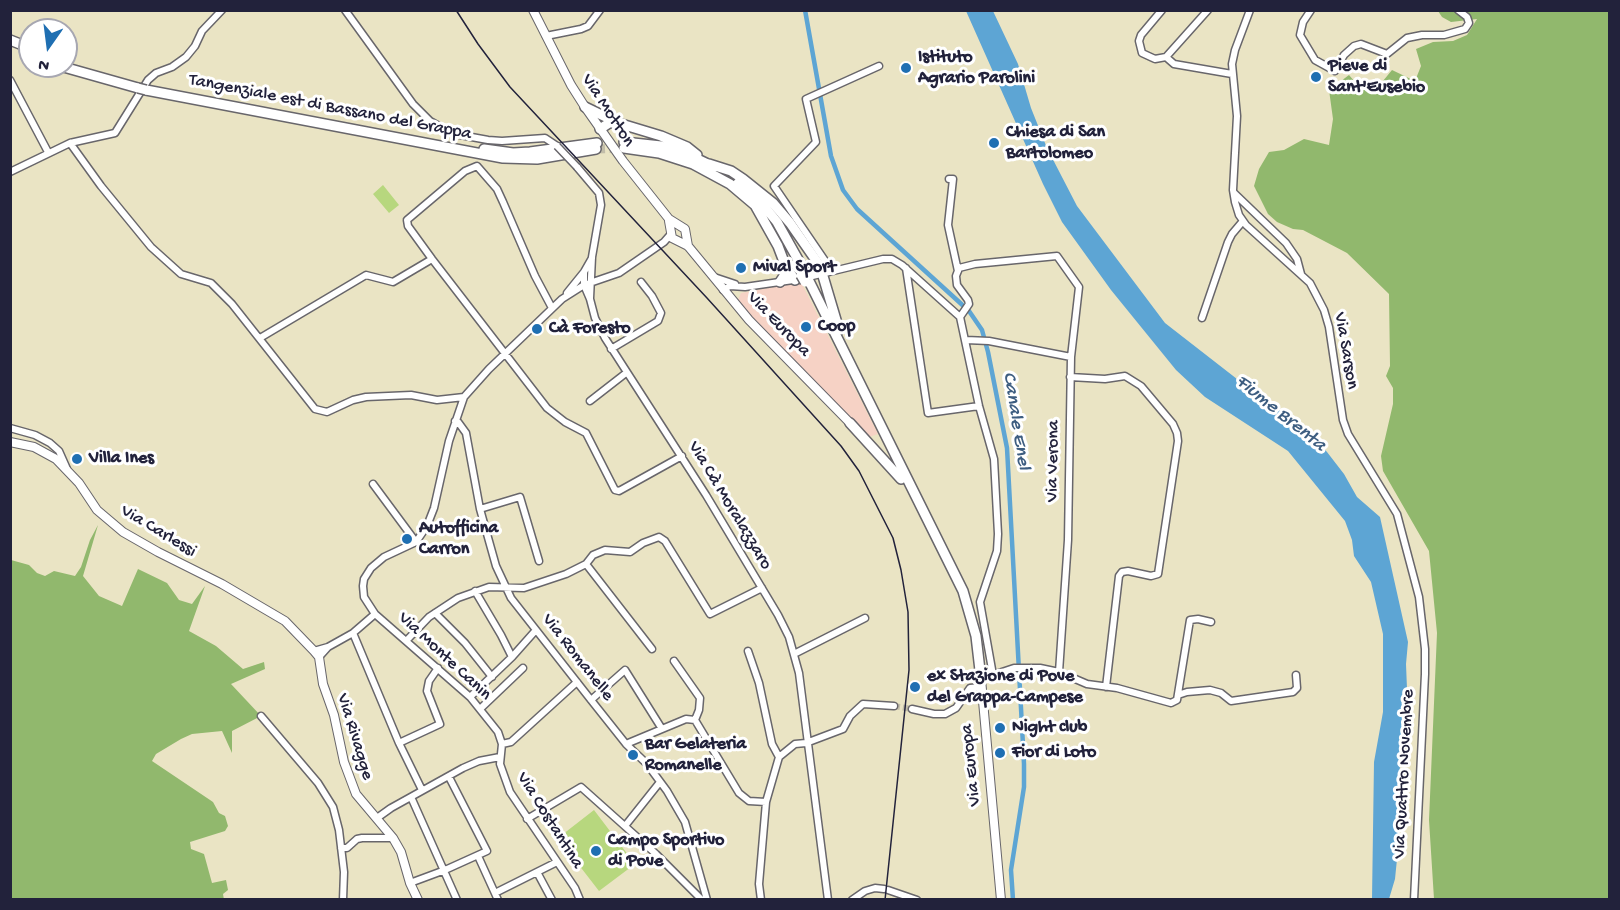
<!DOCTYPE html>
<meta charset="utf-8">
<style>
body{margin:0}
#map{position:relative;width:1620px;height:910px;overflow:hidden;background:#eae4c4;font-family:"Gochi Hand",sans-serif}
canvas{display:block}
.frame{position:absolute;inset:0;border:12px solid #22223b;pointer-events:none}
.north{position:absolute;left:18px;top:18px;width:60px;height:60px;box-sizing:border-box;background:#fff;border:2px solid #a7a7b1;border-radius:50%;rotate:194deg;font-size:16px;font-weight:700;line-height:24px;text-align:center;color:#22223b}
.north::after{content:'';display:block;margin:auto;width:21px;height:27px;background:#1f6fb2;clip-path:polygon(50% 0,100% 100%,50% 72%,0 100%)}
</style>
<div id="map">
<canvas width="1620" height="910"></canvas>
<div class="frame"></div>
<div class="north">N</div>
</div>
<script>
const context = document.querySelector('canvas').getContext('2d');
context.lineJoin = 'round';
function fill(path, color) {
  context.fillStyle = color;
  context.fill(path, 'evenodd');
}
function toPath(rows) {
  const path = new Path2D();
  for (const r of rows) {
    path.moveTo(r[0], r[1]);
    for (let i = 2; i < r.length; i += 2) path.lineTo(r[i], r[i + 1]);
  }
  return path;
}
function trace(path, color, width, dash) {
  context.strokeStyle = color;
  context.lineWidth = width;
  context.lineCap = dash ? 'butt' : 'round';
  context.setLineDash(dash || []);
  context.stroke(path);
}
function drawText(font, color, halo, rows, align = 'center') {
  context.font = font + ' "Gochi Hand",sans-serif';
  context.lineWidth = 6;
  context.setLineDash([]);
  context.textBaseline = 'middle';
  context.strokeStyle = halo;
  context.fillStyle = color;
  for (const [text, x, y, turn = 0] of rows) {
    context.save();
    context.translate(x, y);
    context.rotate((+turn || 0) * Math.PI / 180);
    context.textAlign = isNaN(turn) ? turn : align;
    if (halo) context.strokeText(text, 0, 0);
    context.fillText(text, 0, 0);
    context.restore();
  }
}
const built = toPath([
 [801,282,878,434,869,437,775,344,737,302,741,293]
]);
const green = toPath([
 [383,185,399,205,389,213,373,194],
 [594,810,635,864,599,891,558,838]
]);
const forest = toPath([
 [1438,11,1609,11,1609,899,1434,899,1429,820,1437,633,1429,551,1383,471,1381,456,1393,404,1393,388,1386,376,1390,366,1389,294,1347,253,1303,230,1293,229,1277,222,1268,214,1254,186,1259,169,1269,152,1284,150,1304,139,1329,145,1333,119,1329,90,1349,75,1362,90,1378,87,1392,70,1415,81,1421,66,1416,49,1433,42,1453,41,1467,35,1477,19,1451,22,1442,17],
 [98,525,83,576,99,596,122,606,138,569,167,583,179,600,192,604,205,586,189,631,216,646,243,669,264,662,265,669,231,684,261,716,232,731,232,753,222,731,192,734,181,739,156,754,152,761,213,802,219,813,225,816,228,826,225,831,190,842,191,849,204,854,212,883,226,880,228,890,223,894,224,900,11,900,11,560,29,565,37,573,45,576,54,571,75,576,81,567,90,540]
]);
const water = toPath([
 [966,11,993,11,1018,64,1031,108,1047,148,1077,206,1165,323,1237,379,1308,431,1327,452,1344,474,1357,497,1380,517,1408,642,1406,664,1407,689,1400,751,1399,839,1395,879,1389,899,1372,899,1374,762,1383,712,1383,634,1371,582,1354,556,1352,540,1345,521,1288,451,1205,397,1176,370,1111,290,1062,222,1043,184]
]);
const canal = toPath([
 [805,10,831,156,843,190,857,209,969,311,982,330,988,352,1007,448,1024,764,1024,787,1011,870,1013,900]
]);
const minorTunnel = toPath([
 [894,706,912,709]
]);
const highwayTunnel = toPath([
 [596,149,621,148]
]);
const minor = toPath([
 [345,10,413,104,430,121,444,129,455,134,488,140,502,141,545,138,557,146],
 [1162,10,1141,35,1139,41,1142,53,1155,59,1166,57,1208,10],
 [1250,10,1235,50,1232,64,1237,116,1233,190,1235,202,1239,215,1246,225,1310,283,1324,310,1329,327,1343,420,1348,434,1397,514,1419,597,1425,649,1425,674,1414,900],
 [1311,10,1303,22,1300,35,1315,60,1335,71,1344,55,1354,46,1361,44,1387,54,1407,38,1422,35,1444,35,1465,29,1469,23,1467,17,1458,10],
 [546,36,581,29,588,26,600,10],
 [1166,57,1174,64,1232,74],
 [10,80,48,152],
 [70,143,101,186,151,247,181,274,211,283,232,304,315,409,327,412,353,400,366,397,411,395,437,400,464,397],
 [577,167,599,193,601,205,592,257,590,298],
 [10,172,70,143,115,133,148,80,156,73,172,67,186,57,195,46,202,31,222,10],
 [949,179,953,179,948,225,958,271],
 [1234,193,1286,243,1297,259,1301,274],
 [906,268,928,413,979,406],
 [832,271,774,186,816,142,806,99,879,66],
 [584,272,584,285,590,299,595,318,605,338,706,495,778,615,789,637,799,673,828,900],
 [714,277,735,284],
 [723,290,730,286,745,287,800,279,883,259,892,259,902,265,960,317,979,406,994,459,998,534,997,551,980,602,993,675],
 [567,293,584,272,592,258],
 [552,308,535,276,503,202,497,189,477,166,465,171,407,220,408,226,432,259,547,408,565,422,586,433,615,490,619,491,682,456],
 [960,317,969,304,968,300,957,285,956,276,959,268,975,264,1057,256,1079,287,1071,357],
 [1202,318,1228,242,1232,234,1243,221],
 [260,338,366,275,393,282,432,259],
 [966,340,989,341,1071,357,1068,540,1059,672],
 [611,349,658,321,661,313,652,296,641,282],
 [1070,377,1105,379,1125,376,1141,386,1173,424,1177,433,1178,441,1158,574,1151,576,1128,571,1122,572,1119,576,1106,687],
 [590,401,626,373],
 [455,421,458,422,466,433,480,509,496,566,511,598,591,700,626,744,647,764,667,791,685,822,707,900],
 [10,428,35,435,50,443,59,451,67,469],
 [373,484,416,542],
 [480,509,520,497,539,561],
 [586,564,652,649],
 [475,591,501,635,512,657],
 [435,613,465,643,492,677],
 [353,633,399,743,422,790],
 [407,640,429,617,458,598,489,587,524,588,566,574,586,564,593,555,605,550,630,552,643,543,659,537,665,541,710,614,762,588],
 [328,647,353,633,375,614],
 [314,651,328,647,319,657],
 [748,651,759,683,772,744,779,757],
 [794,654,865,618],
 [674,661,700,698,699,710,695,720],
 [981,679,1014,668,1040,668,1059,672,1087,684,1117,688,1171,703,1177,700,1190,620,1198,619,1211,622],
 [1178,695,1187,692,1210,690,1221,693,1231,701,1293,692,1297,688,1296,675],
 [470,697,512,657,536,630],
 [591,700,625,670,662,729],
 [480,709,523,668],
 [912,709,934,714,945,714,956,708,970,688,981,687],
 [261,716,318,783,333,807,339,830,344,872,343,900],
 [399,743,440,724,427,691,429,681,438,668],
 [502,744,511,742,577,682],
 [626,744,686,719,695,720,739,793,749,801,766,802],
 [411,797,457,900],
 [377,818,391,808,463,768,479,761,500,757],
 [527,819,581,787,656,854,702,900],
 [625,826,660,782],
 [341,848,347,848,357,839,362,838,393,838],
 [478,856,498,900],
 [537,872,552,900],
 [410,883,445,870,487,851,449,777],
 [888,890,917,900],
 [495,893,557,862],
 [580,900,575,888,510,792,500,764,502,744,498,732,470,697,375,614,364,597,363,586,364,579,371,568,384,557,416,542,427,526,434,508,449,441,464,397,489,369,562,299,584,285,619,273,664,242,671,234],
 [761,900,759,884,766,802,779,757,795,744,806,743,843,729,850,716,863,704,894,706],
 [852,900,865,891,875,888,884,889]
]);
const major = toPath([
 [533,10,571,85,585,107,623,161,669,219,685,229,688,246],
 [669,221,672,238,688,246,749,320,850,423],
 [10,442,34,447,56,459,79,483,97,510,123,532,158,552,222,584,285,621,314,651,319,657,323,684,334,715,344,762,356,794,393,838,401,852,410,883,418,900],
 [981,679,1001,900]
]);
const highway = toPath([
 [10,40,30,48],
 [60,66,138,88],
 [146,90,503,158,537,159,596,149],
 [585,107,618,123,661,136,687,147,697,155],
 [600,129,609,123,616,123],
 [624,142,661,146,687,154,714,167],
 [624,148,659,153,693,164,730,184,756,206],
 [484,149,513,153,530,152,597,143],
 [709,164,731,171,743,179,773,203,790,223,820,266,839,330],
 [738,183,763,205,777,222,806,274],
 [755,205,778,246,786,267,795,280],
 [809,281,963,591,976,636,981,679],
 [780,282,786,273,786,267],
 [850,423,901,479]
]);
const rail = toPath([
 [456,10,478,44,510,87,707,298,841,446,859,471,893,538,901,570,908,612,909,670,885,900]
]);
const minorBridge = toPath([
 [557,146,577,167]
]);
const highwayBridge = toPath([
 [138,88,146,90],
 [801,275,805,282]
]);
const markers = [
 [906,68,6,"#1f6fb2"],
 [1316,77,6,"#1f6fb2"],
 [994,143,6,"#1f6fb2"],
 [741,268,6,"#1f6fb2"],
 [806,327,6,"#1f6fb2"],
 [537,329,6,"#1f6fb2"],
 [77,459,6,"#1f6fb2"],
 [407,539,6,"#1f6fb2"],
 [915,687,6,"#1f6fb2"],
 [1000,728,6,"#1f6fb2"],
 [1000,753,6,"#1f6fb2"],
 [633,755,6,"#1f6fb2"],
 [596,851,6,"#1f6fb2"]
];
const poiNames = [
 ["Istituto",918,58],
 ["Agrario Parolini",918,79],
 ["Pieve di",1328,67],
 ["Sant'Eusebio",1328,88],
 ["Chiesa di San",1006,133],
 ["Bartolomeo",1006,154],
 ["Mival Sport",753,268],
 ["Coop",818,327],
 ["Cà Foresto",549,329],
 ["Villa Ines",89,459],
 ["Autofficina",419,529],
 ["Carron",419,550],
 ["ex Stazione di Pove",927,677],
 ["del Grappa-Campese",927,698],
 ["Night club",1012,728],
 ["Bar Gelateria",645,745],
 ["Romanelle",645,766],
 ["Fior di Loto",1012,753],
 ["Campo Sportivo",608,841],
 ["di Pove",608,862]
];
const streetNames = [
 ["Tangenziale est di Bassano del Grappa",330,108,11],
 ["Via Motton",607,111,57],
 ["Via Europa",778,325,46],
 ["Via Sarson",1345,351,80],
 ["Via Verona",1054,461,-89],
 ["Via Cà Moralazzaro",729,506,59],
 ["Via Carlessi",158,532,31],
 ["Via Monte Canin",444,657,43],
 ["Via Romanelle",577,658,52],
 ["Via Rivagge",354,737,73],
 ["Via Europa",972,765,-96],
 ["Via Quattro Novembre",1405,774,-87],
 ["Via Costantina",549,821,58]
];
const waterNames = [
 ["Fiume Brenta",1280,414,39],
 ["Canale Enel",1015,421,81]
];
fill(built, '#f6d2c5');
fill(green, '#b7d77e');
fill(forest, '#91b86d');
fill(water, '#5da5d4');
trace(canal, '#5da5d4', 4.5);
trace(minorTunnel, '#c2bda9', 6, [6, 3]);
trace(highwayTunnel, '#c2bda9', 9, [9, 4.5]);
trace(minor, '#68666b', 9);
trace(major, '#68666b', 10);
trace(highway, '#68666b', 12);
trace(minor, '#fff', 6);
trace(major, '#fff', 8);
trace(highway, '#fff', 9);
trace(rail, '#22223b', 1.5);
trace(minorBridge, '#68666b', 9, []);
trace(highwayBridge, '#68666b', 12, []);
trace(minorBridge, '#fff', 6);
trace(highwayBridge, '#fff', 9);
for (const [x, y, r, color] of markers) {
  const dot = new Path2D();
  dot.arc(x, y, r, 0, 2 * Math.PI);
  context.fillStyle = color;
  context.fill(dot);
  trace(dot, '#fff', 2);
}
drawText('bold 18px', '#22223b', '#fff', poiNames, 'left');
drawText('18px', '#22223b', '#fff', streetNames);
drawText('italic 20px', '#3d5d80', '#fff', waterNames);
</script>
